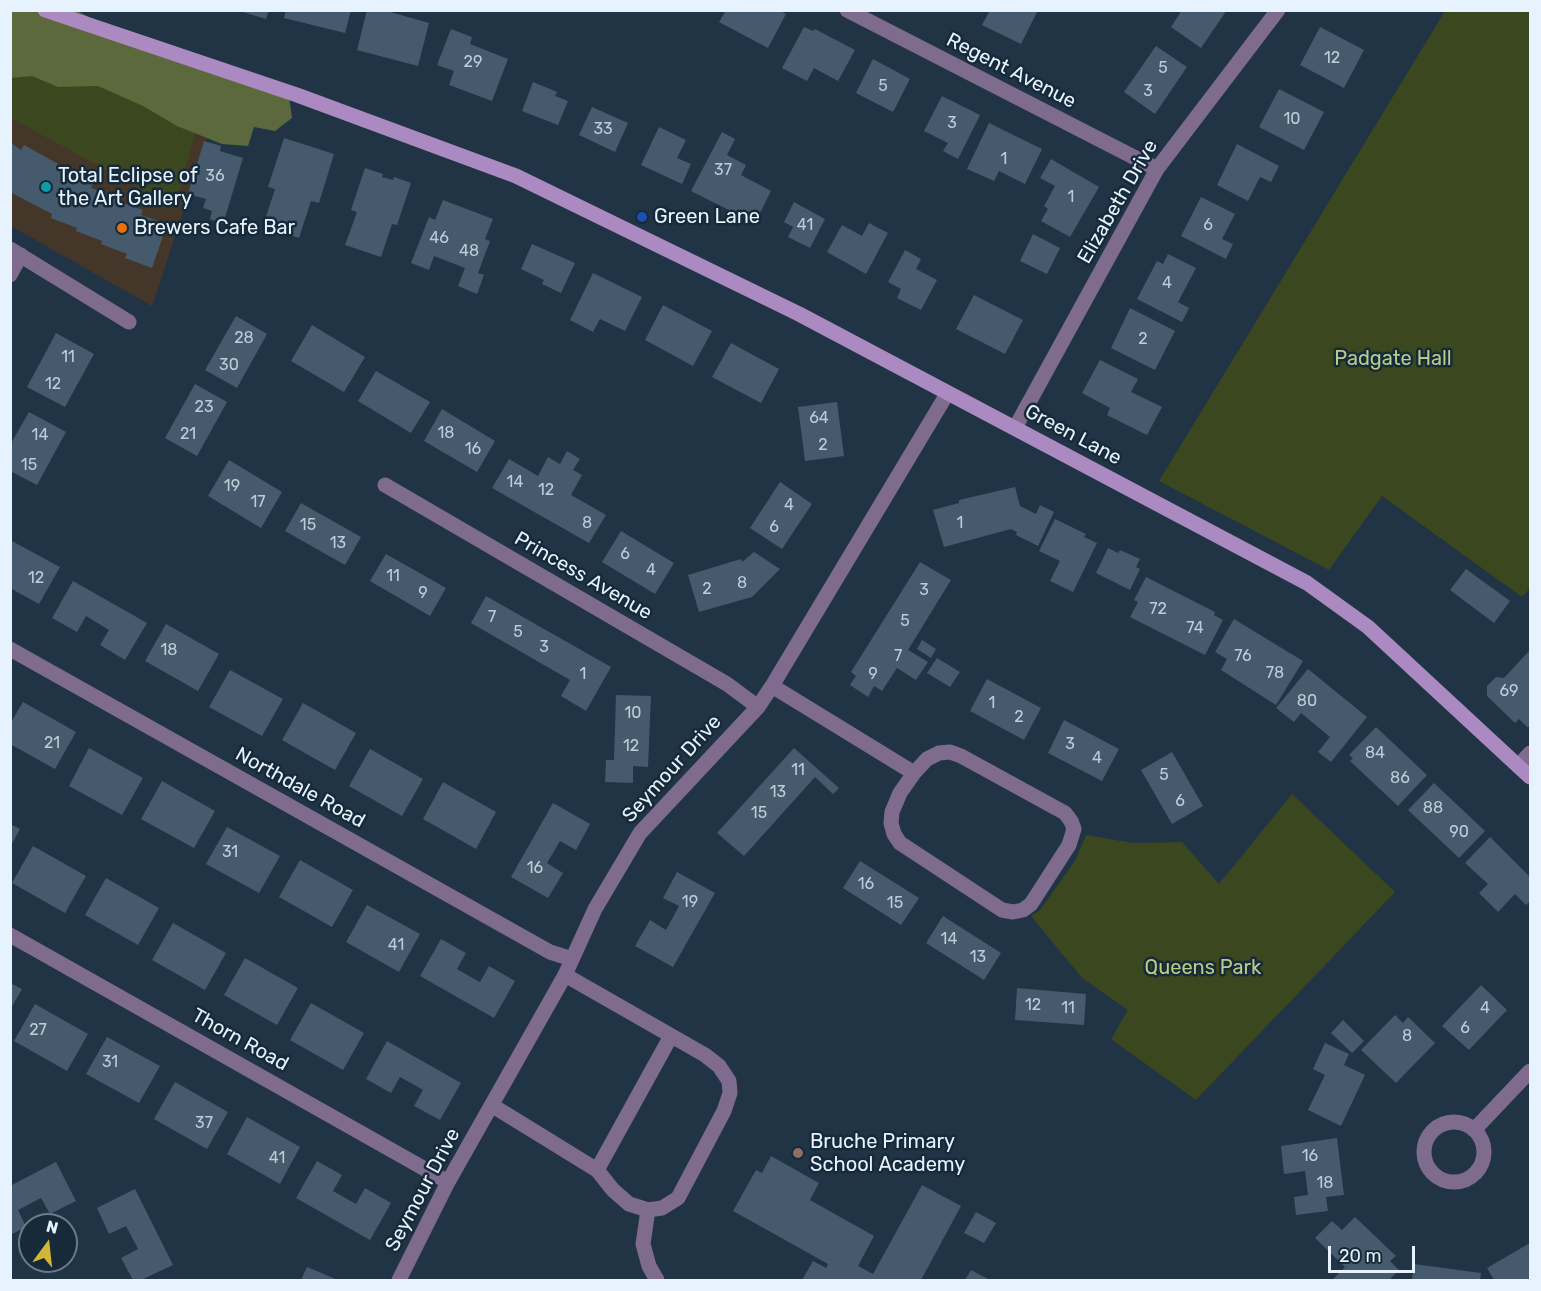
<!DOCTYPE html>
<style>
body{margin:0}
#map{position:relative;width:1541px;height:1291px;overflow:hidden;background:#213445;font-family:Rubik,sans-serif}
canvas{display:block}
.frame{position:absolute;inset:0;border:12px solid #e6f2fd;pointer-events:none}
.north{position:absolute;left:18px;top:1213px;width:60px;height:60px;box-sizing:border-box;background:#172a3a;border:2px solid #6a7a88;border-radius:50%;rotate:15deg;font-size:16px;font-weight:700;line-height:24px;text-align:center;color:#e6f2fd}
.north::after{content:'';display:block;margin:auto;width:21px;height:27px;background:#d1b736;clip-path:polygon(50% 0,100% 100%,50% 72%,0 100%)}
.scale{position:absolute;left:1328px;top:1246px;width:87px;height:27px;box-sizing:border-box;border:3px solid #e6f2fd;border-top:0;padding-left:8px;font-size:18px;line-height:21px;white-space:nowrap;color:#e6f2fd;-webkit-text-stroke:4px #172a3a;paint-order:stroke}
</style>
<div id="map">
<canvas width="1541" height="1291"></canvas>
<div class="frame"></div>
<div class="north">N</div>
<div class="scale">20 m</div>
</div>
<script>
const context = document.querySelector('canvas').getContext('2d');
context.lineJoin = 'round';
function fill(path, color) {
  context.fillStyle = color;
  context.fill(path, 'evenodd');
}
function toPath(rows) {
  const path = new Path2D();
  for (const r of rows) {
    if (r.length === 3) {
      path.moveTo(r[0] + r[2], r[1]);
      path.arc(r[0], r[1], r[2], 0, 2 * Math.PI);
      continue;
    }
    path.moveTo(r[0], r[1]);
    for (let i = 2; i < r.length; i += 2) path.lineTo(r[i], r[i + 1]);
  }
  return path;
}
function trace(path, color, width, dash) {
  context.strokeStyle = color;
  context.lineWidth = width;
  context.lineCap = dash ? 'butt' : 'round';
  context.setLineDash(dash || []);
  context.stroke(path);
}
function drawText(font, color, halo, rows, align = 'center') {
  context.font = font + ' Rubik,sans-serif';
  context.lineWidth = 5;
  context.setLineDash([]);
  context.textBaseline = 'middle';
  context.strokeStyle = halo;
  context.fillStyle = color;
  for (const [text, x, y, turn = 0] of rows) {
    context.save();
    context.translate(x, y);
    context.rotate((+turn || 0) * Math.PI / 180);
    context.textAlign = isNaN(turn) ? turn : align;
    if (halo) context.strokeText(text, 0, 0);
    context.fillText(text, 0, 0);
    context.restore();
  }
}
const commercial = toPath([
 [10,16,223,91,152,306,11,226]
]);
const green = toPath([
 [1445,11,1530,11,1530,588,1522,597,1382,496,1329,570,1159,481],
 [10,18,207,89,175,208,11,118],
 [1292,794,1395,892,1196,1100,1111,1039,1128,1010,1082,978,1031,916,1040,910,1075,861,1086,835,1133,843,1182,842,1219,884]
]);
const forest = toPath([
 [10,11,77,11,172,59,288,89,292,118,275,131,254,127,248,146,222,144,177,126,143,106,98,86,58,87,32,76,11,78]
]);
const building = toPath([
 [236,10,269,10,266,19],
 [286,10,351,10,345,33,284,18],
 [367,10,383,10,429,23,418,66,357,50],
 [726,10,779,10,786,14,768,48,719,22],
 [990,10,1038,10,1021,44,982,25],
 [1182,10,1227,10,1201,48,1171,27],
 [804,27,813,31,815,29,855,50,838,81,814,68,807,81,782,68],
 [1320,27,1364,50,1344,88,1300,65],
 [451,29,472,37,470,44,508,59,492,101,449,85,454,71,437,65],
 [1156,46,1187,67,1155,114,1124,92],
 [873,59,910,79,893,112,856,93],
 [533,82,557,92,555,96,568,101,558,125,522,111],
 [1279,89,1324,112,1304,150,1259,127],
 [942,96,980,115,958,159,943,151,948,143,924,131],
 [592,107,628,123,615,152,579,135],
 [989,123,1042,149,1025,184,999,171,994,181,967,169],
 [659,127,686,140,677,158,691,164,682,184,641,165],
 [722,132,735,139,727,155,746,165,741,175,771,191,755,223,691,191],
 [284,138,334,154,319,203,311,201,299,238,263,226,275,189,268,187],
 [204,141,221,146,220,151,243,158,223,224,210,219,212,211,203,208,206,199,188,194],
 [10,142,21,150,24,145,69,170,67,175,93,184,91,188,118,197,117,201,143,210,141,215,167,224,152,268,125,258,127,254,101,244,102,241,76,231,77,228,51,218,52,214,10,192],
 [1237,144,1279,166,1271,182,1260,177,1248,201,1217,185],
 [1051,159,1099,187,1070,237,1041,221,1048,209,1044,206,1055,186,1040,178],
 [365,168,383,174,382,177,393,180,394,177,411,183,397,225,392,224,381,257,345,245,357,212,351,210],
 [1201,197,1235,214,1222,239,1233,244,1226,259,1181,236],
 [443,200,493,219,485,239,490,241,478,273,484,275,477,294,458,286,465,268,434,256,429,270,411,263,429,217,435,220],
 [794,202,825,219,810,248,788,237,793,227,784,222],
 [869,223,888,233,866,274,827,252,842,225,862,236],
 [1033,234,1060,248,1047,274,1020,261],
 [532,244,575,263,561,293,542,284,544,280,521,269],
 [905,250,921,259,916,269,937,280,921,310,897,298,901,289,888,282],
 [1168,254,1196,268,1178,302,1189,308,1182,322,1137,299,1157,261,1163,264],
 [593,273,642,297,625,331,600,319,593,332,570,320],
 [974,295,1023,320,1005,354,956,329],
 [663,305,712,331,693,366,645,340],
 [1130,308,1175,331,1155,370,1111,348],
 [236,316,267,334,237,388,205,370],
 [312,325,365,357,344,392,291,361],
 [56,333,94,354,65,407,27,387],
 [731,343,779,369,761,403,712,377],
 [1100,360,1138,379,1131,392,1162,407,1147,435,1107,415,1110,408,1082,393],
 [376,371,430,402,411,433,358,401],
 [195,384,227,402,197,456,165,438],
 [837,402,844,456,805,461,798,407],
 [442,409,495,441,477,472,424,441],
 [29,412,66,432,37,485,10,471,10,445],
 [567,451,580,459,573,470,582,475,571,495,606,515,589,543,492,488,509,459,538,476,548,457,560,464],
 [229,460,282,492,261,528,208,496],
 [780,482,812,504,782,549,750,528],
 [1015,487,1020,506,1036,514,1040,505,1054,512,1038,546,1016,535,1017,532,1011,529,944,547,933,510,959,503,959,500],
 [301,503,361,537,345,565,285,531],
 [1055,519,1086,534,1084,537,1097,543,1073,592,1050,581,1060,561,1039,551],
 [621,531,674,563,655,594,602,562],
 [10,540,60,567,39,604,10,588],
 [1108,548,1118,553,1120,550,1140,559,1136,567,1140,569,1130,590,1096,573],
 [754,552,780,569,752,597,699,612,688,575,741,559,742,562],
 [386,554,446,588,430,616,370,581],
 [920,562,951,580,908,650,928,662,916,680,897,668,882,691,874,686,868,697,850,685,856,676,851,672],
 [1466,569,1510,601,1494,623,1450,590],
 [1146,577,1215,612,1214,615,1223,620,1205,655,1130,617,1138,602,1134,600],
 [73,581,147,623,125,660,100,645,109,630,86,616,77,632,52,618],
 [486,596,611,667,586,711,561,696,570,680,471,623],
 [1234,619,1303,661,1276,705,1221,670,1227,659,1215,652],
 [166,624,219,654,198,691,145,661],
 [922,640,936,649,931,658,917,649],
 [1529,651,1530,653,1530,727,1527,727,1519,719,1515,723,1487,696,1487,686,1496,677,1504,678],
 [937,658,960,672,950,687,927,673],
 [1308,669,1367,717,1331,762,1318,752,1330,737,1301,713,1294,722,1276,708],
 [230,670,283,699,262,736,209,707],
 [987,679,1041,708,1024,740,970,711],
 [616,695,651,696,648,767,633,766,633,783,605,782,606,760,614,760],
 [23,702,76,732,55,769,10,744,10,724],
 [303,703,356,733,335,770,282,740],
 [1064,720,1119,749,1102,781,1048,753],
 [1376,727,1427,775,1398,806,1350,761,1353,758,1349,755],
 [89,748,143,778,122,815,69,786],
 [794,748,839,788,833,794,815,777,744,856,717,833],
 [370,749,423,779,402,816,349,786],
 [1172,752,1203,806,1172,824,1141,770],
 [162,781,215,811,194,848,141,819],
 [443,782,496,812,476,849,423,819],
 [1434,783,1485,831,1459,858,1408,810],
 [553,803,590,824,576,850,560,841,547,863,563,873,548,898,511,877],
 [10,824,20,829,10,847],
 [227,827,280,856,259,893,206,864],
 [1490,837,1530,877,1530,901,1526,905,1515,894,1498,912,1479,893,1488,884,1465,863],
 [33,846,86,876,65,913,12,883],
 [300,860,353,890,332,927,279,897],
 [860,861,919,898,901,925,843,888],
 [677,872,715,893,673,967,635,946,650,920,666,930,679,906,663,898],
 [106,878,159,908,138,945,85,915],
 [367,905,420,934,399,972,346,942],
 [943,916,1001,953,984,980,926,943],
 [173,923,226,953,205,990,152,960],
 [441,939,466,953,457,969,469,976,480,982,489,966,515,981,494,1018,420,976],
 [245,958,298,988,277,1025,224,995],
 [10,983,22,989,10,1010],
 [1481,985,1507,1010,1469,1050,1442,1026],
 [1017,988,1086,994,1084,1025,1015,1020],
 [311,1003,364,1033,343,1070,290,1040],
 [35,1004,88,1034,67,1071,14,1041],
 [1395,1015,1403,1023,1408,1017,1435,1043,1396,1083,1361,1050],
 [1343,1020,1364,1041,1352,1053,1331,1033],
 [107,1037,160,1066,139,1103,86,1074],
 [387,1041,461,1083,440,1120,414,1106,423,1090,411,1083,400,1077,391,1093,366,1079],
 [1325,1043,1349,1054,1344,1065,1365,1075,1341,1126,1308,1110,1325,1075,1313,1069],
 [175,1082,228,1112,207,1149,154,1119],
 [247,1117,300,1147,280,1184,227,1154],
 [1337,1138,1344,1195,1326,1197,1328,1211,1296,1215,1294,1197,1308,1195,1305,1171,1284,1174,1281,1146],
 [771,1156,819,1183,810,1200,874,1236,858,1266,873,1274,922,1185,961,1206,921,1280,802,1280,813,1261,826,1268,828,1264,733,1211,756,1170,762,1173],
 [317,1161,342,1175,333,1191,356,1204,365,1188,391,1203,370,1240,296,1198],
 [56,1162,76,1201,50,1214,41,1198,18,1210,26,1227,10,1235,10,1186],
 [135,1189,173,1265,141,1280,133,1280,121,1258,138,1249,126,1226,109,1234,97,1208],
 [976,1212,996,1223,984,1243,964,1233],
 [1355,1217,1396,1256,1390,1261,1399,1270,1389,1280,1332,1280,1345,1267,1315,1238,1332,1221,1342,1230],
 [1530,1243,1530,1280,1494,1280,1487,1268],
 [1414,1264,1481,1273,1480,1280,1412,1280],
 [307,1267,338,1280,301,1280],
 [971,1270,990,1280,965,1280]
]);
const lane = toPath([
 [1518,766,1530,753],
 [493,1106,597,1170,613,1190,629,1204,648,1210,662,1208,678,1198,724,1111,730,1093,729,1081,719,1066,705,1055,565,975],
 [597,1170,671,1036],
 [648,1210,643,1244,649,1266,657,1280]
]);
const street = toPath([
 [847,10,1157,169],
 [10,249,129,322],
 [10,275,21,255],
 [1015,428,1157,169,1278,10],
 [385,485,727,684,758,707],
 [10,649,550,952,572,959],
 [772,686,914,773],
 [950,752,961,756,1065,813,1071,821,1074,829,1069,845,1031,904,1023,910,1013,912,1002,910,900,843,894,834,891,823,892,812,900,793,914,773,927,759,939,753,950,752],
 [10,935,448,1182],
 [1454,1152,30],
 [1474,1130,1530,1071],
 [399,1280,448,1182,565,975,595,909,640,833,758,707,772,686,947,394]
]);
const secondary = toPath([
 [45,10,297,95,516,176,799,314,1307,583,1368,627,1530,777]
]);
const markers = [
 [46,187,6,"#0f9aa8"],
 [642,217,6,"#1a4fb4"],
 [122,228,6,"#e8710a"],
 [798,1153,6,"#8d6e63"]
];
const numberNames = [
 ["12",1332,58],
 ["29",473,62],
 ["5",1163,68],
 ["5",883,86],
 ["3",1148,91],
 ["10",1292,119],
 ["3",952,123],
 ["33",603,129],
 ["1",1004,159],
 ["37",723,170],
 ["36",215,176],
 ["1",1071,197],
 ["41",805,225],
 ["6",1208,225],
 ["46",439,238],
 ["48",469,251],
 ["4",1167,283],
 ["28",244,338],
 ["2",1143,339],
 ["11",68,357],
 ["30",229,365],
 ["12",53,384],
 ["23",204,407],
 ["64",819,418],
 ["18",446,433],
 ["21",188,434],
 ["14",40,435],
 ["2",823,445],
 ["16",473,449],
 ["15",29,465],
 ["14",515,482],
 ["19",232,486],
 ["12",546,490],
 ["17",258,502],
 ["4",789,505],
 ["8",587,523],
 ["1",960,523],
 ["15",308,525],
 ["6",774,527],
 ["13",338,543],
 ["6",625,554],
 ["4",651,570],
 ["11",393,576],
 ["12",36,578],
 ["8",742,583],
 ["2",707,589],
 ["3",924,590],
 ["9",423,593],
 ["72",1158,609],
 ["7",492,617],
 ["5",905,621],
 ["74",1195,628],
 ["5",518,632],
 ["3",544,647],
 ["18",169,650],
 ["7",898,656],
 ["76",1243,656],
 ["78",1275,673],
 ["1",583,674],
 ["9",873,674],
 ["69",1509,691],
 ["80",1307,701],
 ["1",992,703],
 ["10",633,713],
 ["2",1019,717],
 ["21",52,743],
 ["3",1070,744],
 ["12",631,746],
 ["84",1375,753],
 ["4",1097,758],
 ["11",798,770],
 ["5",1164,775],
 ["86",1400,778],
 ["13",778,792],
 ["6",1180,801],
 ["88",1433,808],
 ["15",759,813],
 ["90",1459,832],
 ["31",230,852],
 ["16",535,868],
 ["16",866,884],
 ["19",690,902],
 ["15",895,903],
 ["14",949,939],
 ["41",396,945],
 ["13",978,957],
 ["12",1033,1005],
 ["11",1068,1008],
 ["4",1485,1008],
 ["6",1465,1028],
 ["27",38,1030],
 ["8",1407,1036],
 ["31",110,1062],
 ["37",204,1123],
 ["16",1310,1156],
 ["41",277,1158],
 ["18",1325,1183]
];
const streetNames = [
 ["Regent Avenue",1011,71,27],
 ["Elizabeth Drive",1118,202,-60],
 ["Green Lane",1073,435,28],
 ["Princess Avenue",583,576,30],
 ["Seymour Drive",672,769,-48],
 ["Northdale Road",300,788,29],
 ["Thorn Road",240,1040,29],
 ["Seymour Drive",423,1190,-62]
];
const poiNames = [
 ["Total Eclipse of",58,176],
 ["the Art Gallery",58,199],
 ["Green Lane",654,217],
 ["Brewers Cafe Bar",134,228],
 ["Bruche Primary",810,1142],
 ["School Academy",810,1165]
];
const parkNames = [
 ["Padgate Hall",1393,359],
 ["Queens Park",1203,968]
];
fill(commercial, '#45362a');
fill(green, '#3b471e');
fill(forest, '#5b693d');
fill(building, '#455a6c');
trace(lane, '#7f6b8d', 15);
trace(street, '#7f6b8d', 15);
trace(secondary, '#aa8ac1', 15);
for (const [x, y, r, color] of markers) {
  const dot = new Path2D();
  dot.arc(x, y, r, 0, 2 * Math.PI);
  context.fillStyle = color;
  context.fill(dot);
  trace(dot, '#172a3a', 2);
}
drawText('16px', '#beccd9', null, numberNames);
drawText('20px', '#e6f2fd', '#172a3a', streetNames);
drawText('20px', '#e6f2fd', '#172a3a', poiNames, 'left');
drawText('20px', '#b7ce88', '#172a3a', parkNames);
</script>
